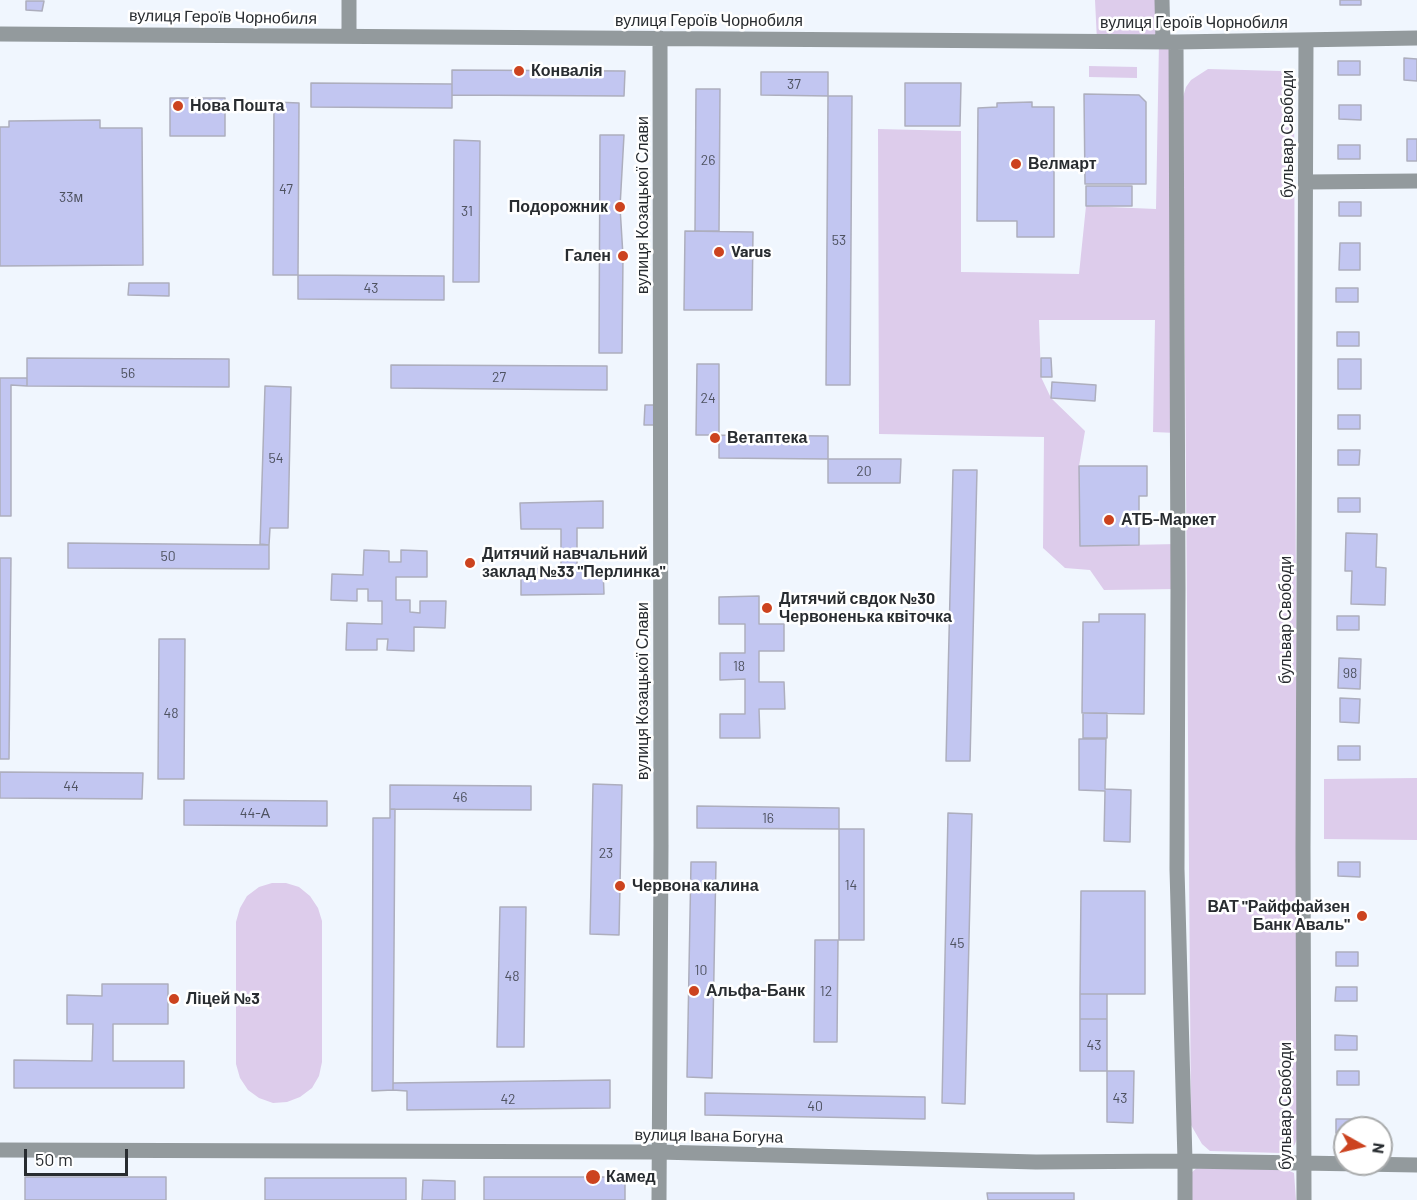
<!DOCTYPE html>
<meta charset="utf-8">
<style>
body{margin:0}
#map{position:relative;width:1417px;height:1200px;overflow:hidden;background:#f0f6fe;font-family:Barlow,sans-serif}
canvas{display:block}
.north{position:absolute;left:1333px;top:1116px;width:60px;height:60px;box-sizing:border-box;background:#fff;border:2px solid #a9abac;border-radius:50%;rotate:98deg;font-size:16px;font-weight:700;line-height:24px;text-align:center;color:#282c30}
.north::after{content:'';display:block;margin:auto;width:21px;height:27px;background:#cc431f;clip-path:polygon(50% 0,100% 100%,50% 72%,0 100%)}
.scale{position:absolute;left:24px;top:1149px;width:104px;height:27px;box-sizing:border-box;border:3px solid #282c30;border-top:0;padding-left:8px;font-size:18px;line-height:21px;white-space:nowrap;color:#282c30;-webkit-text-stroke:4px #fff;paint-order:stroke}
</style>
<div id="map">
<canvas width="1417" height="1200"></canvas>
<div class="north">N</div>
<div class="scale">50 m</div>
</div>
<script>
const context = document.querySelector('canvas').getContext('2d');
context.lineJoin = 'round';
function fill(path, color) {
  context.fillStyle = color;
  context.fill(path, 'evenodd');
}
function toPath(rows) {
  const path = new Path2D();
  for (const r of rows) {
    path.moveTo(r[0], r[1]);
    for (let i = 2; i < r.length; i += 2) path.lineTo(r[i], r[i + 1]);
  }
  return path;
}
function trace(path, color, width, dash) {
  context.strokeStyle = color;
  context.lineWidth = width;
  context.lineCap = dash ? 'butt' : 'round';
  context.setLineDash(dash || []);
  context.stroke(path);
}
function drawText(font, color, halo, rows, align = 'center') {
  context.font = font + ' Barlow,sans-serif';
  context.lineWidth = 5;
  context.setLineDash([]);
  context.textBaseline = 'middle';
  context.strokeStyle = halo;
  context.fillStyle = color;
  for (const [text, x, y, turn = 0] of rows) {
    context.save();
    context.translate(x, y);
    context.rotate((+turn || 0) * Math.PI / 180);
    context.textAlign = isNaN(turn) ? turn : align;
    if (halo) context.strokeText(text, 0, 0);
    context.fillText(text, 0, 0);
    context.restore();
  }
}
const green = toPath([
 [1095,0,1159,0,1159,41,1176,42,1176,433,1153,432,1155,320,1039,320,1041,377,1051,398,1085,431,1079,466,1080,546,1177,544,1178,589,1104,590,1090,570,1065,568,1043,548,1044,437,879,434,878,129,961,131,961,272,1079,274,1086,206,1156,209,1159,42,1097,41],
 [1089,66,1137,67,1137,78,1089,77],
 [1208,69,1281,71,1288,79,1294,92,1298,1136,1295,1144,1291,1150,1281,1153,1210,1151,1202,1144,1191,1125,1183,97,1186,87,1191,80],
 [1417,778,1417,840,1324,839,1324,779],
 [272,883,286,883,299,887,310,896,318,908,322,921,322,1062,319,1076,312,1088,300,1097,287,1102,273,1103,259,1098,248,1090,240,1078,236,1064,236,922,240,908,247,896,259,887],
 [1199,1166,1285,1169,1294,1173,1296,1200,1191,1200,1191,1173]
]);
const building = toPath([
 [1340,0,1361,0,1361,5,1340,5,1340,0],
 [26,1,44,1,42,11,26,10,26,1],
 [1404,58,1417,59,1417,81,1404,80,1404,58],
 [1338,61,1360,61,1360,75,1338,75,1338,61],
 [452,70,625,71,624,96,452,95,452,70],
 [761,72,828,72,828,96,761,95,761,72],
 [311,83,452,84,452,108,311,107,311,83],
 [905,83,961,83,960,126,905,126,905,83],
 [696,89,720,89,719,231,695,231,696,89],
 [1084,94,1139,95,1146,102,1146,184,1085,184,1084,94],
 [828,96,852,96,850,385,826,385,828,96],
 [170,98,225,98,225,136,170,136,170,98],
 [274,102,299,103,298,275,273,275,274,102],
 [1032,102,1032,107,1054,107,1054,237,1017,237,1017,221,977,221,978,108,997,107,997,103,1032,102],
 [1339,105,1361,105,1361,120,1339,119,1339,105],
 [100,120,100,128,142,128,143,265,0,266,0,127,9,127,9,121,100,120],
 [600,135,624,135,620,207,623,256,622,353,599,353,600,135],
 [1407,139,1417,139,1417,161,1407,161,1407,139],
 [454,140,480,141,479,282,453,282,454,140],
 [1338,145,1360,145,1360,159,1338,159,1338,145],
 [1086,186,1132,186,1132,206,1086,206,1086,186],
 [1339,202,1361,202,1361,216,1339,216,1339,202],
 [685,231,753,232,752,310,684,310,685,231],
 [1340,243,1360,243,1360,270,1339,270,1340,243],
 [298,275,444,276,444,300,298,299,298,275],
 [129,283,169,283,169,296,128,295,129,283],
 [1336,288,1358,288,1358,302,1336,302,1336,288],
 [1337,332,1359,332,1359,346,1337,346,1337,332],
 [27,358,229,359,229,387,27,386,27,358],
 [1041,358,1051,358,1052,377,1041,377,1041,358],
 [1338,359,1361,359,1361,389,1338,389,1338,359],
 [697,364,719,364,719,435,696,435,697,364],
 [391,365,607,366,607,390,391,388,391,365],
 [0,378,27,378,27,386,11,385,11,516,0,516,0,378],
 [1052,382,1096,385,1095,401,1051,398,1052,382],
 [265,386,291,387,288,528,270,528,269,545,260,544,265,386],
 [645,405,654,405,654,425,644,425,645,405],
 [1338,415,1360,415,1360,429,1338,429,1338,415],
 [719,435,828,436,828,459,719,458,719,435],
 [1338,450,1360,450,1359,465,1338,465,1338,450],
 [828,459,901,459,900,483,828,483,828,459],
 [1079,466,1147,466,1147,496,1139,496,1139,545,1080,546,1079,466],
 [953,470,977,470,970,761,946,761,953,470],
 [1338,498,1360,498,1360,512,1338,512,1338,498],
 [603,501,603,528,577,528,577,568,603,568,604,594,521,595,521,569,561,568,561,529,521,529,520,503,603,501],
 [1346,533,1377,534,1376,567,1386,568,1385,605,1351,604,1352,571,1345,571,1346,533],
 [68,543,269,545,269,569,68,568,68,543],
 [364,550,389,551,389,562,401,562,401,550,427,551,427,577,396,577,396,600,410,600,410,612,420,613,420,601,446,601,445,628,414,627,414,651,387,650,388,639,377,639,377,650,346,650,347,623,382,624,382,601,368,601,368,589,357,589,357,601,331,600,332,574,363,575,364,550],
 [0,558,11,558,9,759,0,759,0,558],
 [759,596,759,624,784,624,784,651,759,651,759,682,784,682,785,709,759,709,760,738,720,738,720,714,745,714,745,679,720,680,720,653,745,653,745,624,719,624,719,597,759,596],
 [1099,614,1145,614,1144,714,1082,713,1083,622,1099,622,1099,614],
 [1337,616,1359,616,1359,630,1337,630,1337,616],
 [159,639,185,639,184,779,158,779,159,639],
 [1339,658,1361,659,1360,689,1338,688,1339,658],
 [1340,698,1360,699,1359,723,1340,722,1340,698],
 [1083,713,1107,713,1107,738,1083,738,1083,713],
 [1079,739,1106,739,1105,789,1131,790,1130,842,1104,841,1105,791,1079,790,1079,739],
 [1338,746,1360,746,1360,760,1338,760,1338,746],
 [0,772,143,773,142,799,0,798,0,772],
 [593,784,622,785,619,935,590,934,593,784],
 [390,785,531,786,531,810,390,809,390,785],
 [184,800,327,801,327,826,184,825,184,800],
 [697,806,839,808,839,829,697,828,697,806],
 [390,809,395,809,393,1090,372,1091,373,818,390,818,390,809],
 [948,813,972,814,965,1104,942,1103,948,813],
 [839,829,864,829,864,940,839,940,839,829],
 [691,862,716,862,712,1078,687,1077,691,862],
 [1338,862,1360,862,1360,877,1338,876,1338,862],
 [1081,891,1145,891,1145,994,1080,994,1081,891],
 [500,907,526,907,524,1047,497,1047,500,907],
 [815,940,838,940,837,1042,814,1042,815,940],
 [1336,952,1358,952,1358,966,1336,966,1336,952],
 [102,984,168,984,168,1024,113,1024,113,1061,184,1061,184,1088,14,1088,14,1060,92,1061,93,1024,67,1024,67,995,102,996,102,984],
 [1336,987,1357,987,1357,1001,1335,1001,1336,987],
 [1080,994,1107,994,1107,1019,1080,1019,1080,994],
 [1080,1019,1107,1019,1107,1071,1080,1071,1080,1019],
 [1335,1035,1357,1036,1357,1050,1335,1050,1335,1035],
 [1107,1071,1134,1071,1133,1123,1107,1122,1107,1071],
 [1337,1071,1359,1071,1359,1085,1337,1085,1337,1071],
 [610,1080,610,1108,407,1110,407,1091,393,1090,393,1083,610,1080],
 [705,1093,925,1097,925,1119,705,1115,705,1093],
 [1336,1119,1358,1119,1358,1128,1345,1128,1345,1133,1336,1133,1336,1119],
 [25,1177,166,1177,166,1200,25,1200,25,1177],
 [484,1177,625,1177,625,1200,484,1200,484,1177],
 [265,1178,406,1178,406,1200,265,1200,265,1178],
 [423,1180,455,1181,455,1200,422,1200,423,1180],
 [987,1193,1074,1193,1074,1200,988,1200,987,1193]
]);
const minor = toPath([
 [1162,0,1163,42],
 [0,34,1176,42,1417,38],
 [349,36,349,0],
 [1176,42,1178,589,1177,869,1185,1161,1185,1200],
 [1306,182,1417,181],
 [0,1150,659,1152,1036,1162,1185,1161,1417,1165],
 [659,1200,661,845,660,38],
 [1304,1200,1303,846,1306,40]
]);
const markers = [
 [519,71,6,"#cc431f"],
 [178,106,6,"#cc431f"],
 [1016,164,6,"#cc431f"],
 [620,207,6,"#cc431f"],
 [719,252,6,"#cc431f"],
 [623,256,6,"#cc431f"],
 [715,438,6,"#cc431f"],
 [1109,520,6,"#cc431f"],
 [470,563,6,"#cc431f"],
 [767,608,6,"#cc431f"],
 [620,886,6,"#cc431f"],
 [1362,916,6,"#cc431f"],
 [694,991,6,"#cc431f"],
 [174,999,6,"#cc431f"],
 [593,1177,8,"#cc431f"]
];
const numberNames = [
 ["37",794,84],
 ["26",708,160],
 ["47",286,189],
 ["33м",71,197],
 ["31",467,211],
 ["53",839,240],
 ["43",371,288],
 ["56",128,373],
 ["27",499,377],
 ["24",708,398],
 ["54",276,458],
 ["20",864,471],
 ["50",168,556],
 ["18",739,666],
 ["98",1350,673],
 ["48",171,713],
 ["44",71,786],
 ["46",460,797],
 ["44-А",255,813],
 ["16",768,818],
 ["23",606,853],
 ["14",851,885],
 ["45",957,943],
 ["10",701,970],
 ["48",512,976],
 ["12",826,991],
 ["43",1094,1045],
 ["43",1120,1098],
 ["42",508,1099],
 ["40",815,1106]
];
const streetNames = [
 ["вулиця Героїв Чорнобиля",223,17,1],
 ["вулиця Героїв Чорнобиля",709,21],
 ["вулиця Героїв Чорнобиля",1194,23],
 ["бульвар Свободи",1288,134,-90],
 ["вулиця Козацької Слави",643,205,-90],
 ["бульвар Свободи",1286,620,-90],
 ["вулиця Козацької Слави",643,691,-90],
 ["бульвар Свободи",1286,1106,-90],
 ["вулиця Івана Богуна",709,1136,1]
];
const poiNames = [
 ["Конвалія",531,71],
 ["Нова Пошта",190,106],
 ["Велмарт",1028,164],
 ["Подорожник",608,207,"right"],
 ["Varus",731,252],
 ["Гален",611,256,"right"],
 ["Ветаптека",727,438],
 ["АТБ-Маркет",1121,520],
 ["Дитячий навчальний",482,554],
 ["заклад №33 \"Перлинка\"",482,572],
 ["Дитячий свдок №30",779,599],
 ["Червоненька квіточка",779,617],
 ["Червона калина",632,886],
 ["ВАТ \"Райффайзен",1350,907,"right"],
 ["Банк Аваль\"",1350,925,"right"],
 ["Альфа-Банк",706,991],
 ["Ліцей №3",186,999],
 ["Камед",606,1177]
];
fill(green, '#ddcceb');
fill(building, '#c2c6f1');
trace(building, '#adaebd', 1.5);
trace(minor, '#939a9d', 15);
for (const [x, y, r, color] of markers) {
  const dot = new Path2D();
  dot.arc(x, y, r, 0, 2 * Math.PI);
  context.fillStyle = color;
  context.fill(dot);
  trace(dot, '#fff', 2);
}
drawText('14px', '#4e5260', null, numberNames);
drawText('16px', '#282c30', '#fff', streetNames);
drawText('bold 16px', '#282c30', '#fff', poiNames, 'left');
</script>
